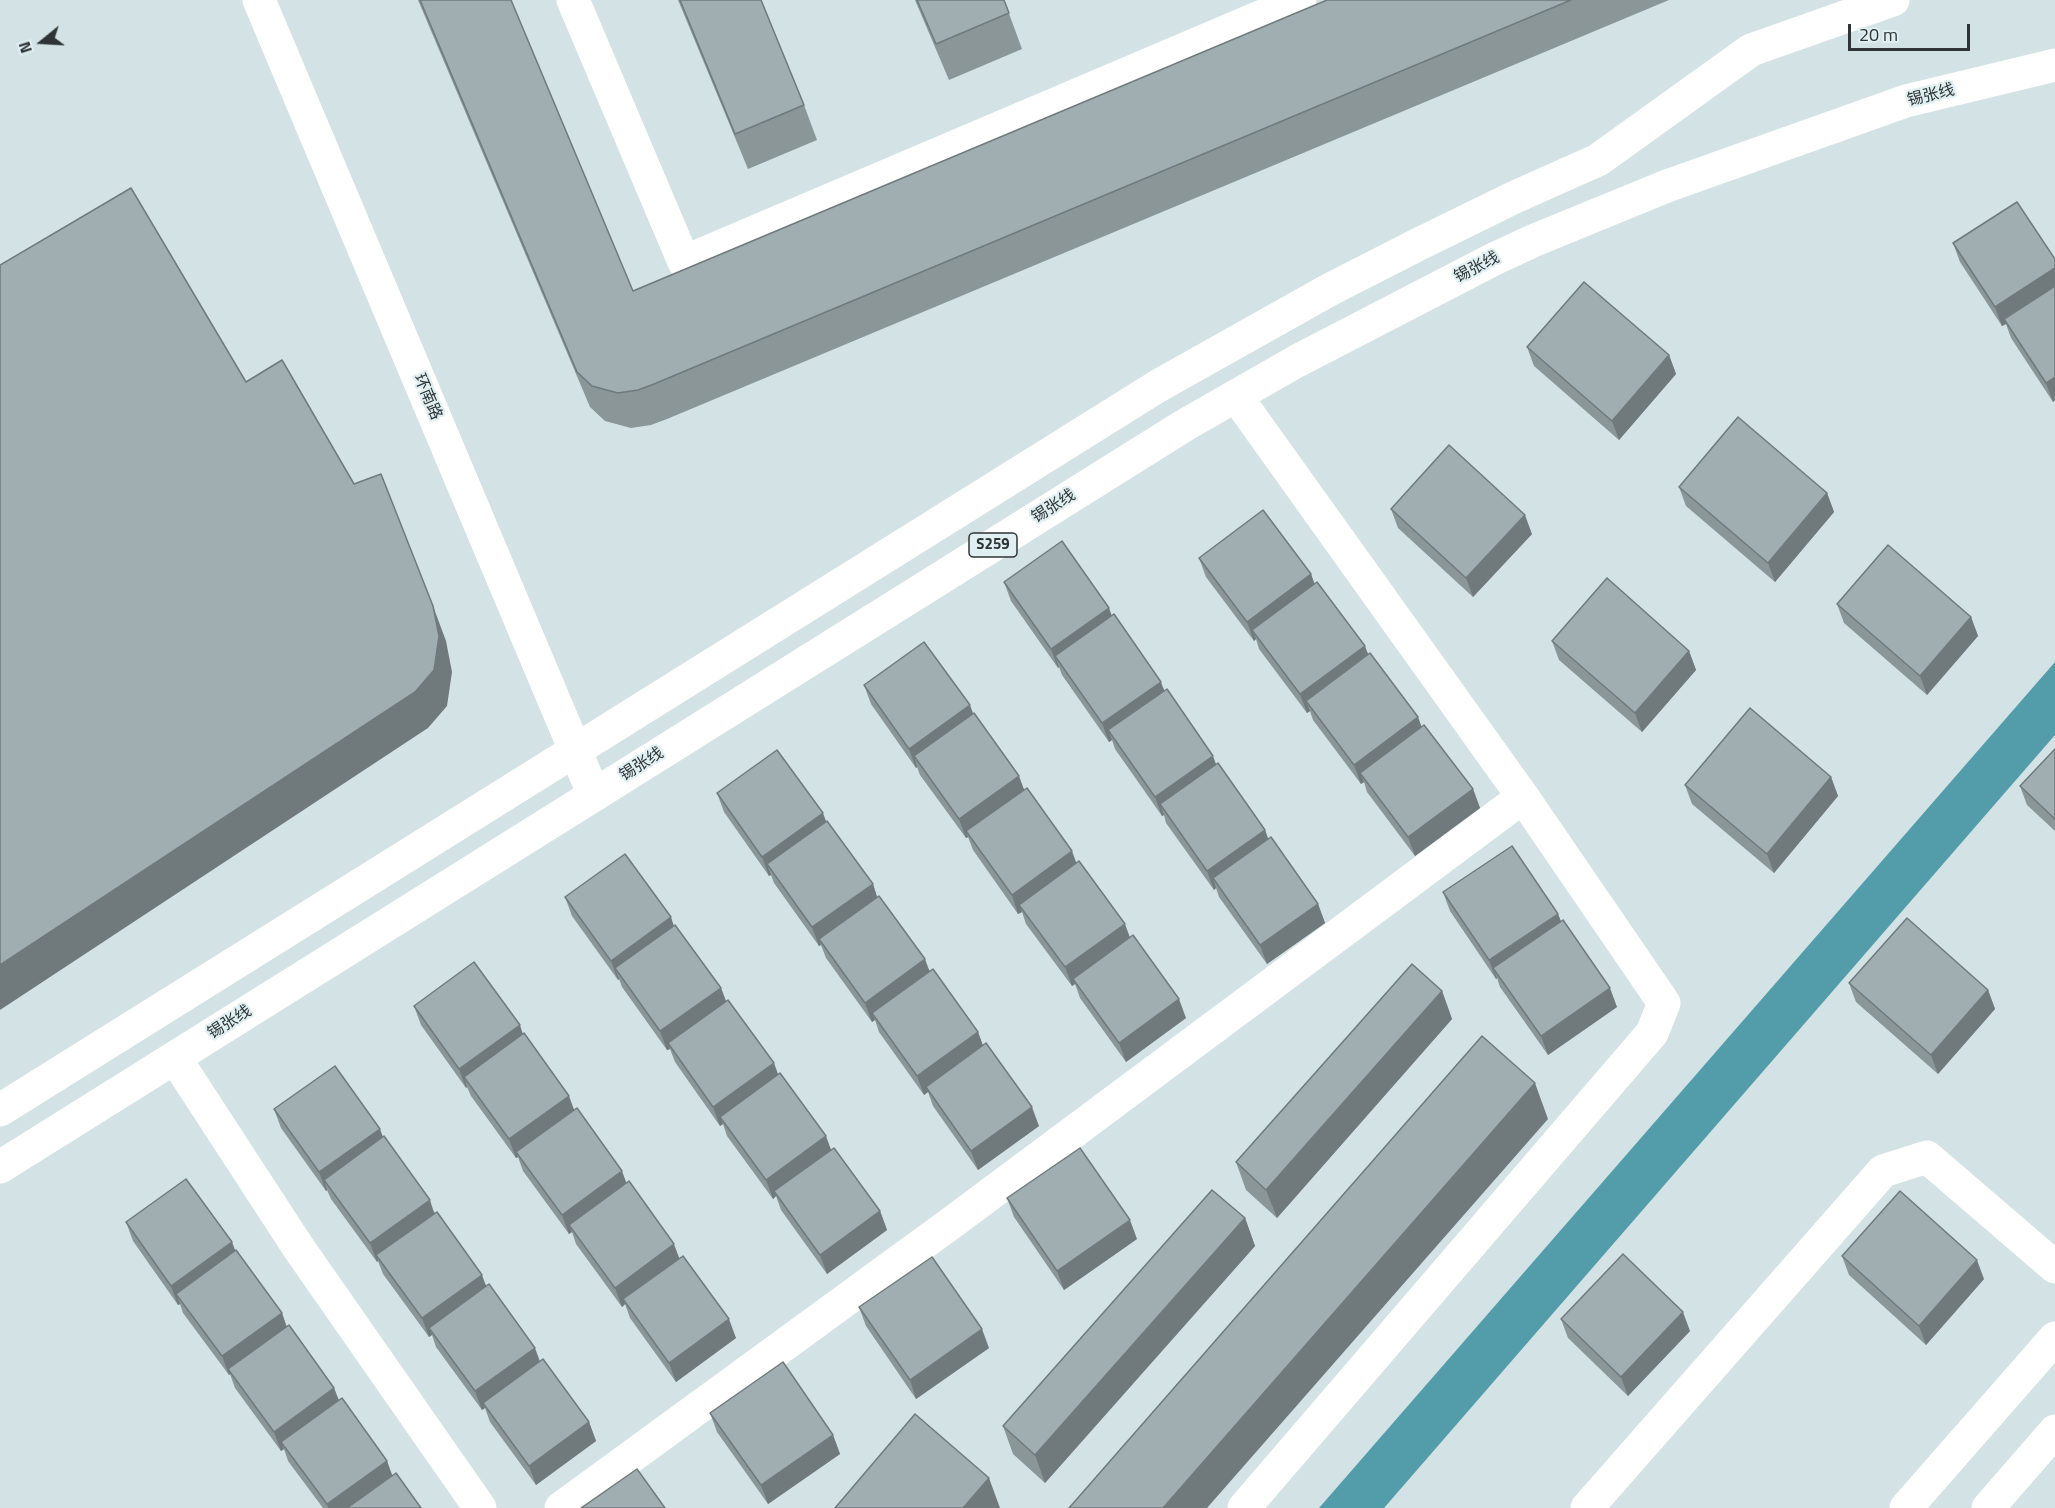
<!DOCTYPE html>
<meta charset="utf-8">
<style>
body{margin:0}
#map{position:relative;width:2055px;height:1508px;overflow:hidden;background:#d3e2e4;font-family:"Titillium Web",sans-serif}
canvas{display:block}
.north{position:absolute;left:12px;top:12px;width:60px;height:60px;-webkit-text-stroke:4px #e0eff2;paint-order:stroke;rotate:252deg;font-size:16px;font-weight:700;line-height:24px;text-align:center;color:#2f3536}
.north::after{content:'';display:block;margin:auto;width:21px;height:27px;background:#2f3536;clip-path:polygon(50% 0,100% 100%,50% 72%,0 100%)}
.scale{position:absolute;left:1848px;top:24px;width:122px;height:27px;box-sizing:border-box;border:3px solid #2f3536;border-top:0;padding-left:8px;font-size:18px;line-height:21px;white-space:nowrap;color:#2f3536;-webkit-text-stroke:4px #e0eff2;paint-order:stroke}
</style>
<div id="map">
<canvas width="2055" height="1508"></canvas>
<div class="north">N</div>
<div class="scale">20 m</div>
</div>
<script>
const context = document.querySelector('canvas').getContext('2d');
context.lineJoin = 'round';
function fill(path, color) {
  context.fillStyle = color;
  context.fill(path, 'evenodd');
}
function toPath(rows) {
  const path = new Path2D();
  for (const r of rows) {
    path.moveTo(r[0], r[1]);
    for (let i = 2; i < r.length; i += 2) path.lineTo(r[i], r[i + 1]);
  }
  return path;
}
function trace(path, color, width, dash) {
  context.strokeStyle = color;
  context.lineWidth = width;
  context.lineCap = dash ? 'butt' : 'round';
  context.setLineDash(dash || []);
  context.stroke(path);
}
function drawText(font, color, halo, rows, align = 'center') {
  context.font = font + ' "Titillium Web","Noto Sans SC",sans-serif';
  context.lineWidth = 4.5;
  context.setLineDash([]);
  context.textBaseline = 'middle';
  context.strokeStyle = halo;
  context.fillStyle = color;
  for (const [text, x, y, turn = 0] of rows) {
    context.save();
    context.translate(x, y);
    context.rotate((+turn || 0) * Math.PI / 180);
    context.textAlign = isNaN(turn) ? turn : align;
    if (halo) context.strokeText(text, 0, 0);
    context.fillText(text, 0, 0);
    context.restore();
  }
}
const water = toPath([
 [2055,662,2055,735,1384,1508,1319,1508]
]);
const minor = toPath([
 [259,0,594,795],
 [573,0,684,262,1300,0],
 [1236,396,1523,797,1664,1003,1652,1033,1244,1508],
 [175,1058,298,1247,480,1508],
 [561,1508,954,1221,1523,797],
 [1587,1508,1883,1171,1927,1157,2055,1267],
 [1906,1508,2055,1338],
 [1988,1508,2055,1431]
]);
const major = toPath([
 [0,1110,1158,386,1329,290,1417,245,1515,197,1598,160,1751,50,1893,0],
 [0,1167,1185,425,1297,361,1494,259,1535,240,1667,186,1906,101,2055,65]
]);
const wall = toPath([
 [418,0,511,0,633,291,1327,0,1669,0,667,419,651,425,631,428,605,421,590,407],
 [678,0,761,0,804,105,817,140,748,169],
 [915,0,1004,0,1022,49,949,80],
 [1953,243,2055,259,2055,400,2053,402,2011,338,2006,324,2002,326,1960,262],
 [1527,347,1669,355,1676,374,1619,440,1534,366],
 [1679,487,1827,493,1834,512,1775,582,1686,506],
 [1391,509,1532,534,1473,597,1398,528],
 [1199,558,1311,574,1314,584,1418,717,1421,727,1473,789,1480,808,1415,856,1367,792,1364,782,1361,784,1313,720,1310,711,1307,713,1259,649,1256,639,1254,641,1206,577],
 [1004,582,1112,615,1216,764,1265,830,1268,839,1318,904,1325,923,1267,964,1219,897,1216,888,1214,890,1166,823,1164,815,1162,816,1115,749,1112,740,1109,742,1062,675,1059,667,1058,668,1011,601],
 [1837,604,1971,617,1978,636,1927,695,1844,623],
 [1552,641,1689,651,1696,670,1642,732,1559,660],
 [864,685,973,714,1024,789,1186,1018,1126,1062,1080,998,1075,984,1072,986,1026,924,1022,912,1018,914,973,850,968,837,966,838,920,775,917,767,916,768,871,704],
 [2055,749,2055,831,2027,805,2020,786],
 [1831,777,1838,796,1774,873,1692,804,1685,785],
 [717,793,826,822,873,884,877,897,930,971,978,1032,983,1046,1039,1126,978,1170,933,1106,928,1092,924,1095,879,1032,875,1020,872,1022,826,958,821,945,819,946,774,883,771,875,769,876,724,812],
 [1443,892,1558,914,1561,921,1617,1007,1548,1055,1500,987,1497,978,1496,979,1450,911],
 [565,897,674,926,721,988,726,1001,831,1150,880,1211,887,1230,827,1274,781,1210,776,1196,773,1199,727,1136,723,1124,720,1126,675,1062,670,1049,667,1050,622,987,619,979,618,980,572,916],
 [1849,983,1988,990,1995,1009,1938,1074,1856,1002],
 [1442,991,1452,1019,1277,1218,1246,1190,1236,1162],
 [414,1006,523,1034,574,1110,736,1338,676,1382,630,1318,625,1304,622,1307,576,1244,572,1232,569,1234,523,1171,518,1157,516,1158,471,1096,467,1087,466,1088,421,1025],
 [274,1109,383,1137,435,1213,540,1362,589,1422,596,1441,536,1485,490,1422,485,1408,482,1410,436,1347,432,1335,429,1337,383,1274,378,1261,377,1262,331,1199,327,1190,326,1191,281,1128],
 [1007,1198,1137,1239,1064,1290,1014,1217],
 [1245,1218,1255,1246,1045,1483,1013,1454,1003,1426],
 [126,1222,232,1242,235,1251,282,1313,287,1327,334,1388,339,1400,387,1461,392,1476,421,1508,323,1508,288,1461,284,1449,281,1451,235,1388,230,1374,229,1375,183,1313,180,1304,178,1305,133,1241],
 [1842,1256,1984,1279,1926,1345,1849,1275],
 [859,1307,989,1348,916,1399,866,1326],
 [1561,1319,1690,1331,1628,1396,1568,1338],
 [710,1413,833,1435,840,1454,768,1504,717,1432]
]);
const shadedWall = toPath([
 [2055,268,2055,291,2004,319,2006,324,2002,326,1995,307],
 [1669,355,1676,374,1619,440,1612,421],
 [2055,377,2055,397,2053,394,2055,400,2053,402,2046,383],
 [1827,493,1834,512,1775,582,1768,563],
 [1525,515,1532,534,1473,597,1466,578],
 [1311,574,1318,593,1252,630,1256,639,1254,641,1247,622],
 [433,606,446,641,452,672,447,706,428,728,0,1010,0,965],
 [1109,608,1116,627,1055,656,1059,667,1058,668,1051,649],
 [1971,617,1978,636,1927,695,1920,676],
 [1365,646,1372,665,1306,701,1310,711,1307,713,1300,694],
 [1689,651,1696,670,1642,732,1635,713],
 [1161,682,1168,701,1108,730,1112,740,1109,742,1102,723],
 [970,705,977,724,914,756,917,767,916,768,909,749],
 [1418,717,1425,736,1360,773,1364,782,1361,784,1354,765],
 [1213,756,1220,775,1160,804,1164,815,1162,816,1155,797],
 [1019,776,1026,795,966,831,968,837,966,838,959,819],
 [1831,777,1838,796,1774,873,1767,854],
 [1473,789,1480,808,1415,856,1408,837],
 [823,813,830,832,767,864,771,875,769,876,762,857],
 [1265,830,1272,849,1213,878,1216,888,1214,890,1207,871],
 [1072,851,1079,870,1019,905,1022,912,1018,914,1012,895],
 [873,884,879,903,819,939,821,945,819,946,812,927],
 [1318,904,1325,923,1267,964,1260,945],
 [1558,914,1565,933,1493,968,1497,978,1496,979,1489,960],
 [671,917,677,936,615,968,619,979,618,980,611,961],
 [1125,924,1132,943,1073,979,1075,984,1072,986,1065,967],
 [925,959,932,978,872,1013,875,1020,872,1022,865,1003],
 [721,988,728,1007,668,1043,670,1049,667,1050,660,1031],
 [1610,988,1617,1007,1548,1055,1541,1036],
 [1988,990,1995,1009,1938,1074,1931,1055],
 [1442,991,1452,1019,1277,1218,1266,1190],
 [1179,999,1186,1018,1126,1062,1119,1043],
 [520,1025,526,1044,464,1077,467,1087,466,1088,459,1069],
 [978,1032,985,1051,926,1087,928,1092,924,1095,917,1076],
 [774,1063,781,1082,720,1117,723,1124,720,1126,713,1107],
 [1535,1083,1548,1119,1207,1508,1163,1508],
 [569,1096,576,1115,516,1152,518,1157,516,1158,509,1139],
 [1032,1107,1039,1126,978,1170,971,1151],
 [380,1129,387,1148,324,1180,327,1190,326,1191,319,1172],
 [826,1136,833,1155,774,1191,776,1196,773,1199,766,1180],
 [622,1171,629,1190,569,1225,572,1232,569,1234,562,1215],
 [430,1200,436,1219,376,1255,378,1261,377,1262,370,1243],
 [880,1211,887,1230,827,1274,820,1255],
 [1245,1218,1255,1246,1045,1483,1035,1455],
 [1130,1220,1137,1239,1064,1290,1057,1271],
 [232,1242,239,1261,176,1294,180,1304,178,1305,171,1286],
 [674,1244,681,1263,623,1299,625,1304,622,1307,615,1288],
 [1977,1260,1984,1279,1926,1345,1919,1326],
 [482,1275,489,1294,429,1328,432,1335,429,1337,422,1318],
 [1683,1312,1690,1331,1628,1396,1621,1377],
 [282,1313,288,1332,228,1369,230,1374,229,1375,222,1356],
 [729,1319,736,1338,676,1382,669,1363],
 [982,1329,989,1348,916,1399,910,1380],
 [535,1348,542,1367,483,1403,485,1408,482,1410,475,1391],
 [334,1388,341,1407,281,1442,284,1449,281,1451,274,1432],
 [589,1422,596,1441,536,1485,529,1466],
 [833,1435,840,1454,768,1504,761,1485],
 [387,1461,394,1480,355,1508,328,1508,327,1504],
 [989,1478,1000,1508,963,1508]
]);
const building = toPath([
 [420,0,511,0,633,291,1327,0,1571,0,654,384,638,390,618,393,592,386,577,372,420,0],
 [680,0,761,0,804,105,735,134,680,0],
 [917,0,1004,0,1009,13,936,44,917,0],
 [131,188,246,382,282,360,354,484,381,474,433,606,439,636,434,670,415,692,0,965,0,265,131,188],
 [2017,202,2055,259,2055,268,1995,307,1953,243,2017,202],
 [1584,282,1669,355,1612,421,1527,347,1584,282],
 [2055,286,2055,377,2046,383,2004,319,2055,286],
 [1738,417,1827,493,1768,563,1679,487,1738,417],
 [1449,445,1525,515,1466,578,1391,509,1449,445],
 [1263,510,1311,574,1247,622,1199,558,1263,510],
 [1062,541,1109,608,1051,649,1004,582,1062,541],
 [1888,545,1971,617,1920,676,1837,604,1888,545],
 [1607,578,1689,651,1635,713,1552,641,1607,578],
 [1317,582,1365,646,1300,694,1252,630,1317,582],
 [1114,614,1161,682,1102,723,1055,656,1114,614],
 [924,642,970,705,909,749,864,685,924,642],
 [1370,653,1418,717,1354,765,1306,701,1370,653],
 [1167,689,1213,756,1155,797,1108,730,1167,689],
 [1750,708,1831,777,1767,854,1685,785,1750,708],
 [974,713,1019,776,959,819,914,756,974,713],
 [1424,725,1473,789,1408,837,1360,773,1424,725],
 [2055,749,2055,819,2020,786,2055,749],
 [777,750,823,813,762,857,717,793,777,750],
 [1218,763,1265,830,1207,871,1160,804,1218,763],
 [1027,788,1072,851,1012,895,966,831,1027,788],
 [827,821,873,884,812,927,767,864,827,821],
 [1271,837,1318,904,1260,945,1213,878,1271,837],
 [1512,846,1558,914,1489,960,1443,892,1512,846],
 [625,854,671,917,611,961,565,897,625,854],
 [1079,861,1125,924,1065,967,1019,905,1079,861],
 [879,896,925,959,865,1003,819,939,879,896],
 [1907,918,1988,990,1931,1055,1849,983,1907,918],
 [1563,920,1610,988,1541,1036,1493,968,1563,920],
 [675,925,721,988,660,1031,615,968,675,925],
 [1133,935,1179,999,1119,1043,1073,979,1133,935],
 [474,962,520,1025,459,1069,414,1006,474,962],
 [1412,964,1442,991,1266,1190,1236,1162,1412,964],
 [933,969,978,1032,917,1076,872,1013,933,969],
 [728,1000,774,1063,713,1107,668,1043,728,1000],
 [524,1033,569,1096,509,1139,464,1077,524,1033],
 [1482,1036,1535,1083,1163,1508,1069,1508,1482,1036],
 [986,1043,1032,1107,971,1151,926,1087,986,1043],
 [335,1066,380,1129,319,1172,274,1109,335,1066],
 [780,1073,826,1136,766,1180,720,1117,780,1073],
 [577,1108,622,1171,562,1215,516,1152,577,1108],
 [384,1136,430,1200,370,1243,324,1180,384,1136],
 [834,1148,880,1211,820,1255,774,1191,834,1148],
 [1080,1148,1130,1220,1057,1271,1007,1198,1080,1148],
 [186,1179,232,1242,171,1286,126,1222,186,1179],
 [629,1181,674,1244,615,1288,569,1225,629,1181],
 [1212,1190,1245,1218,1035,1455,1003,1426,1212,1190],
 [1900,1191,1977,1260,1919,1326,1842,1256,1900,1191],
 [437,1212,482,1275,422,1318,376,1255,437,1212],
 [236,1250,282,1313,222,1356,176,1294,236,1250],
 [1623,1254,1683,1312,1621,1377,1561,1319,1623,1254],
 [683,1256,729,1319,669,1363,623,1299,683,1256],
 [932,1257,982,1329,910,1380,859,1307,932,1257],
 [489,1284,535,1348,475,1391,429,1328,489,1284],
 [289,1325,334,1388,274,1432,228,1369,289,1325],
 [543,1359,589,1422,529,1466,483,1403,543,1359],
 [783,1362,833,1435,761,1485,710,1413,783,1362],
 [342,1398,387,1461,327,1504,281,1442,342,1398],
 [915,1414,989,1478,963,1508,835,1508,915,1414],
 [637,1469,665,1508,581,1508,637,1469],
 [396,1473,421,1508,347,1508,396,1473]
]);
const shields = [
 [993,545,48]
];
const shieldNames = [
 ["S259",993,545]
];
const streetNames = [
 ["锡张线",1931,96,-14],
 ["锡张线",1477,268,-27],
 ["环南路",427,397,67],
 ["锡张线",1054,507,-32],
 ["锡张线",642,765,-32],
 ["锡张线",230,1023,-32]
];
fill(water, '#539daa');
trace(minor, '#fff', 33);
trace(major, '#fff', 33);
fill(wall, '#8a9698');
fill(shadedWall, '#707a7c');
fill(building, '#a0aeb1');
trace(building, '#707a7c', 1.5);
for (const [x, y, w] of shields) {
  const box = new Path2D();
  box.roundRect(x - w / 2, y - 12, w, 24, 4.5);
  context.fillStyle = '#e0eff2';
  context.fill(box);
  trace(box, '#2f3536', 1.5);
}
drawText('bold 15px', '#2f3536', null, shieldNames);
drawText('16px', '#2f3536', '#e0eff2', streetNames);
</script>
